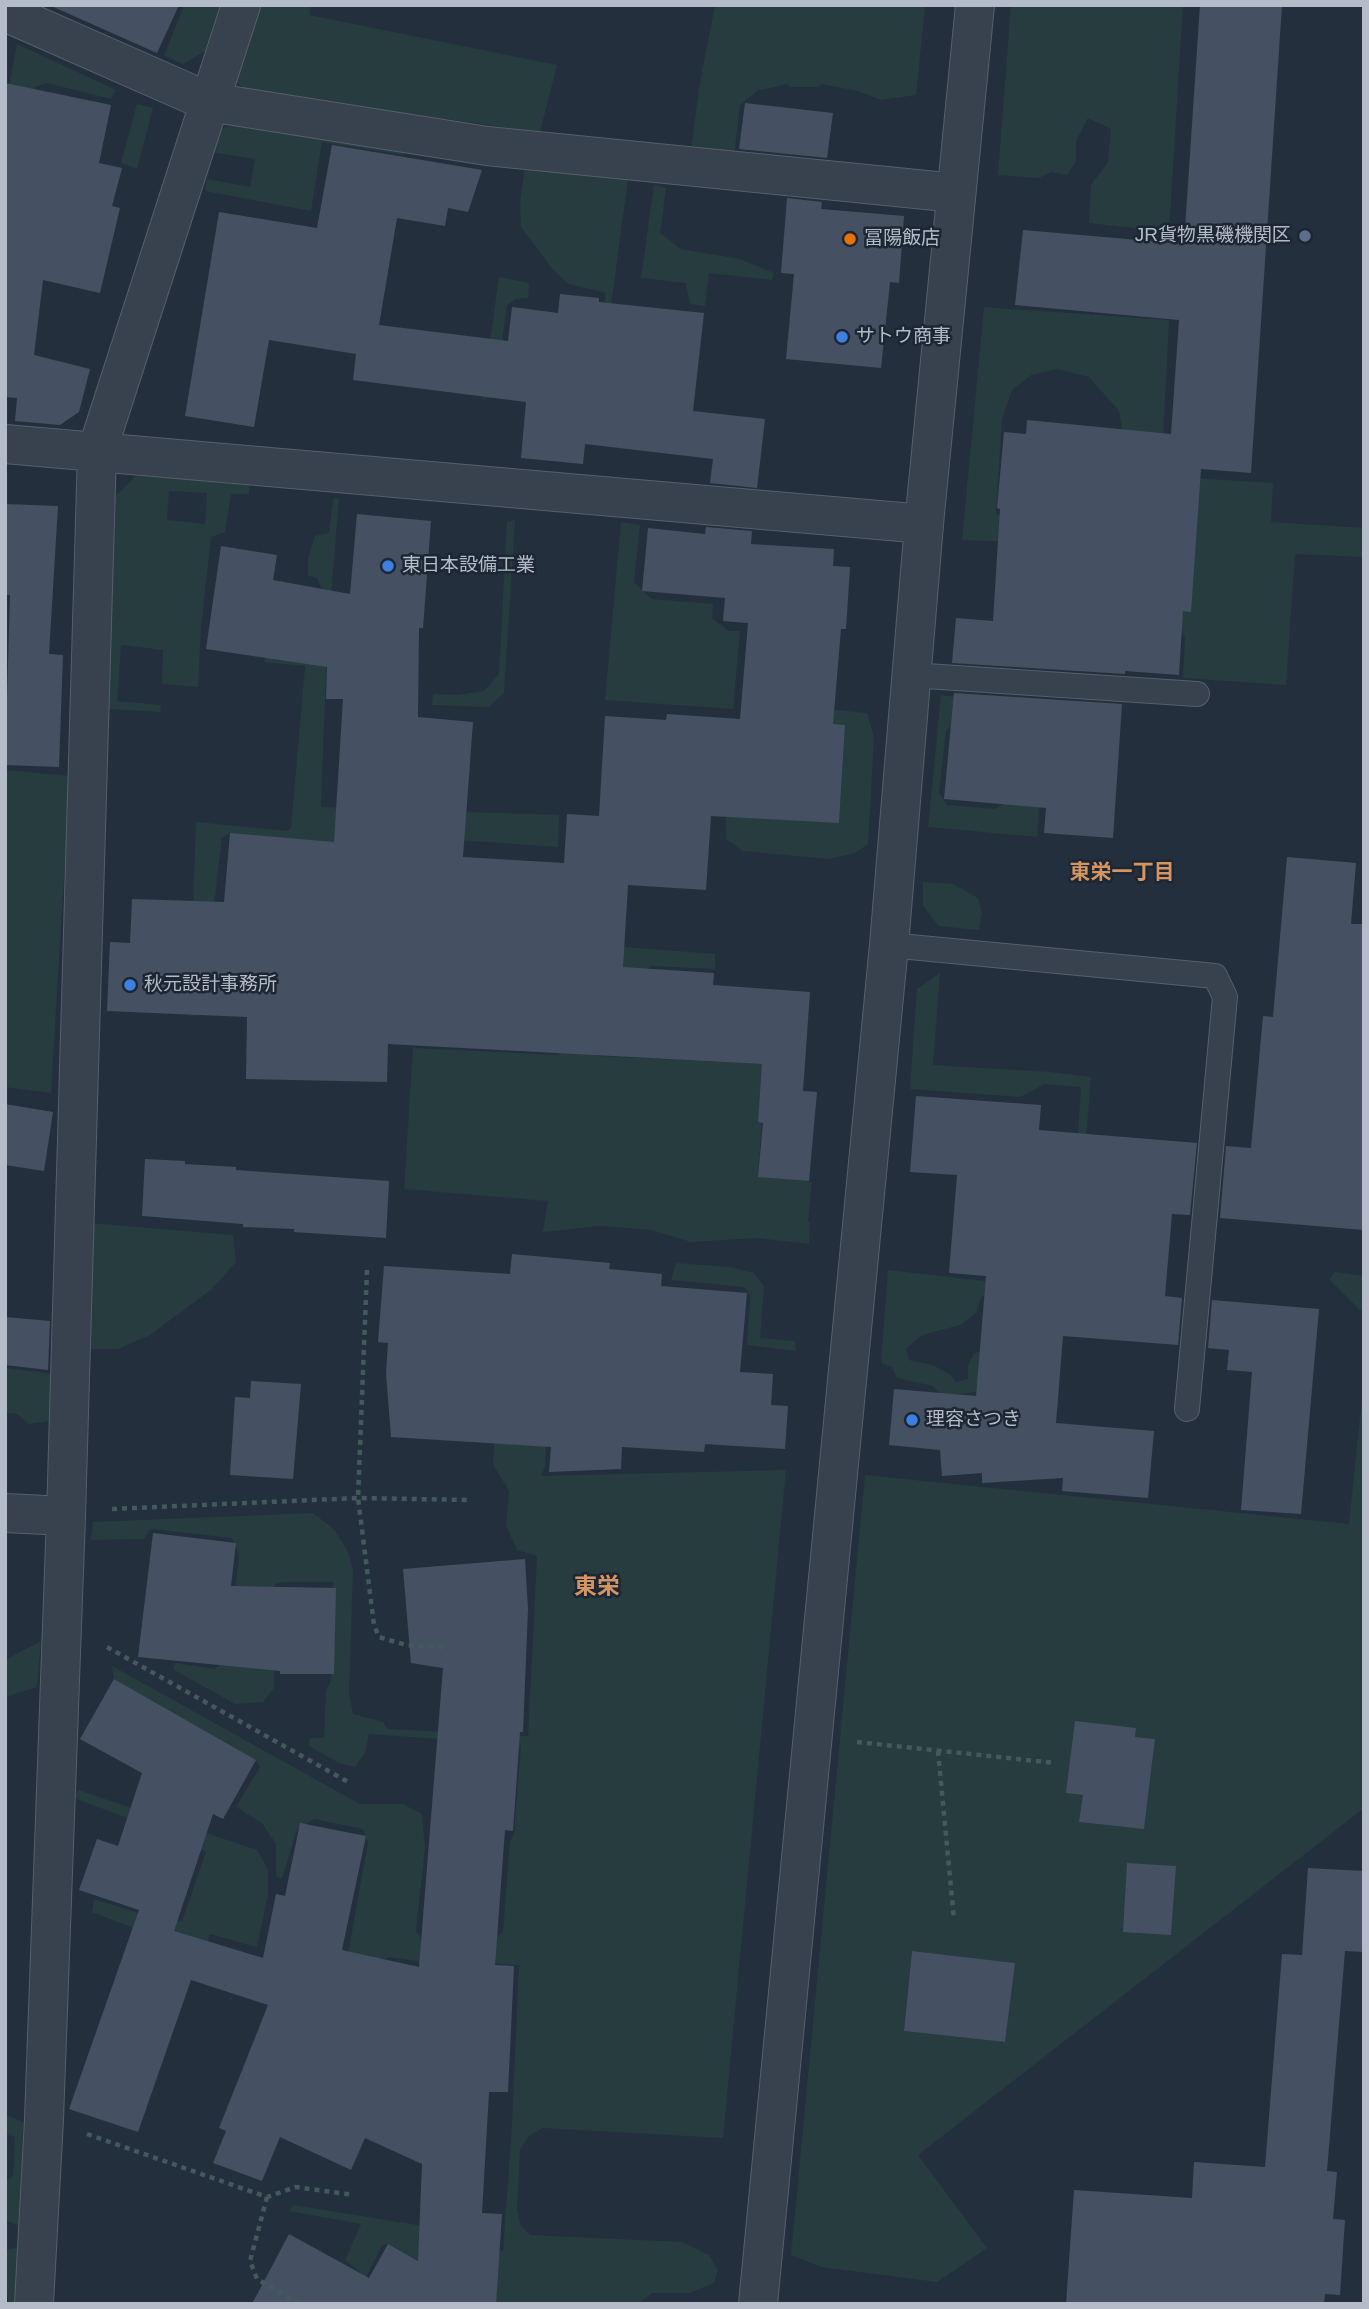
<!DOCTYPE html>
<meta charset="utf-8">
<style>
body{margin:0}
#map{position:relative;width:1369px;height:2309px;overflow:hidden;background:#242f3e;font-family:Arial,sans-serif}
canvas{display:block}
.frame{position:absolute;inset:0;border:7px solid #b4bcc9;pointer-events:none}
</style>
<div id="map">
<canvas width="1369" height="2309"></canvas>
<div class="frame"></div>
</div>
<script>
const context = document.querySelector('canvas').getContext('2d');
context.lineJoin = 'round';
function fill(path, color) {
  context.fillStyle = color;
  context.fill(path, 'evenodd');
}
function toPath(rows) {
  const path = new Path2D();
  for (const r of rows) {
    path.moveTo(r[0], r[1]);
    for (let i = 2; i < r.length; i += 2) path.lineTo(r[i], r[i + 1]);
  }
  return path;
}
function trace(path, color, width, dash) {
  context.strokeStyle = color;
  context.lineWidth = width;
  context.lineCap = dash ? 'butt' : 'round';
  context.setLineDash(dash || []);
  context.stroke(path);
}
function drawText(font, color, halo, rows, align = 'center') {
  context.font = font + ' Arial,"Noto Sans JP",sans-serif';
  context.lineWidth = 5;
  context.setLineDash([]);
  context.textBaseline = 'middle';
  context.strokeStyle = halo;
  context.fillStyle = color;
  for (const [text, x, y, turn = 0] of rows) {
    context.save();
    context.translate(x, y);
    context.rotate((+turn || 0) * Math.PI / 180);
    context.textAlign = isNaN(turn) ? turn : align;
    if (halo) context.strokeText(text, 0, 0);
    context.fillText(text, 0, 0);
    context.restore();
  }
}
const green = toPath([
 [184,5,220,5,205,51,183,64,164,56],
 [259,5,311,5,309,15,557,65,540,132,247,92,233,78],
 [715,5,925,5,916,95,881,100,858,91,822,84,818,87,790,87,787,84,757,91,740,105,734,157,691,151,699,88],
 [1011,5,1183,5,1169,232,1089,223,1091,185,1108,162,1111,129,1088,118,1076,141,1076,162,1067,175,1051,172,1039,178,998,175],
 [17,44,116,90,111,99,47,83,35,87,24,142,5,106],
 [137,104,153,108,137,169,121,163],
 [237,122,405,148,404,155,322,142,311,211,205,191,207,179,250,187,255,159,211,152,219,130],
 [525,165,628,179,600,387,482,399,499,277,529,283,528,298,516,299,507,305,499,364,602,321,606,293,569,284,554,271,521,227,520,205],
 [654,185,666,188,660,233,681,249,740,259,774,273,772,280,709,273,705,306,690,304,686,283,641,278],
 [984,307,1169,320,1161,476,1273,483,1271,522,1364,528,1364,557,1295,554,1286,685,1183,678,1185,636,1174,619,1123,434,1119,411,1089,377,1057,369,1031,375,1012,390,1002,419,996,514,1015,517,1018,542,962,540],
 [137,475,249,485,249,494,231,494,225,532,211,537,201,628,198,687,162,684,163,650,121,645,117,701,161,705,160,712,107,709,110,501],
 [169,491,207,493,205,524,167,520],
 [339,498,327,643,321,807,559,815,558,847,459,840,332,887,230,833,222,838,201,1015,189,1016,196,822,287,831,291,828,305,666,264,662,272,635,323,591,317,578,308,576,308,558,315,536,329,533,333,499],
 [515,520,504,693,489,707,432,705,433,694,458,695,484,691,499,674,507,522],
 [621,522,640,525,634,582,652,599,713,604,712,618,729,631,740,631,733,709,605,700],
 [941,695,969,699,959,721,946,730,939,793,947,805,994,809,1010,801,1046,704,1037,837,928,827],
 [774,710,835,710,867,713,874,737,868,844,855,853,829,859,743,851,726,839,726,816,839,823,845,725,759,720],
 [5,770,70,776,51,1093,5,1087],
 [923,882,953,884,978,898,982,913,979,930,939,926,923,906],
 [588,944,715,954,715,969,651,966,641,975,602,991,597,1056,766,1064,758,1176,812,1182,808,1222,810,1223,809,1244,756,1238,691,1242,651,1230,600,1226,543,1232,548,1201,404,1189,413,1048,559,1055,561,994],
 [940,973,933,1065,1050,1072,1091,1077,1082,1187,1075,1184,1081,1087,1045,1084,1020,1097,910,1089,917,989],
 [91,1223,233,1235,236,1262,212,1289,150,1335,118,1349,87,1349],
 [676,1263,730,1267,754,1273,764,1286,760,1338,795,1341,796,1351,747,1345,750,1296,744,1287,671,1280],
 [888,1270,994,1282,993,1294,982,1296,976,1313,960,1325,922,1335,906,1349,909,1360,933,1365,951,1375,956,1382,968,1379,968,1365,974,1353,990,1350,1009,1388,942,1396,933,1386,897,1378,892,1367,881,1363],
 [1335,1272,1364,1276,1364,1314,1329,1279],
 [5,1368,53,1374,49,1421,29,1424,17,1414,5,1413],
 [500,1376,548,1397,545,1467,541,1476,786,1470,723,2138,543,2128,529,2136,520,2150,517,2209,520,2224,530,2235,682,2242,709,2255,718,2270,714,2283,689,2293,652,2293,638,2304,498,2304,388,2244,382,2245,366,2277,345,2260,361,2224,289,2211,293,2205,455,2231,458,2243,503,2251,512,2126,519,1965,459,1961,444,1965,390,1957,345,1971,368,1842,363,1829,314,1819,297,1829,282,1879,276,1876,276,1844,262,1823,236,1807,260,1767,256,1760,114,1679,112,1666,360,1804,403,1804,422,1814,425,1848,416,1931,423,1941,491,1942,503,1932,510,1841,514,1834,521,1745,369,1734,365,1753,355,1767,339,1763,309,1746,310,1738,324,1738,326,1691,331,1681,333,1582,284,1582,275,1584,274,1688,263,1702,235,1704,174,1670,175,1663,215,1669,227,1660,239,1556,232,1538,150,1529,144,1539,91,1540,93,1522,313,1513,334,1529,348,1552,353,1570,349,1693,353,1714,383,1722,387,1729,528,1736,537,1556,517,1550,506,1526,509,1491,493,1464],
 [1364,1379,1364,1808,918,2155,987,2248,937,2282,821,2267,791,2255,865,1475,1349,1524],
 [1135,1737,1155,1739,1147,1805,1126,1804,1123,1827,1080,1822,1083,1795],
 [912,1951,1014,1963,1005,2042,904,2031],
 [41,1641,37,1687,5,1697,5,1660],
 [78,1790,257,1850,268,1870,268,1896,257,1947,210,1934,203,1955,92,1912,94,1899,170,1923,182,1921,206,1852,130,1819,74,1798],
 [5,2114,23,2122,20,2226,5,2220,5,2182,13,2176,15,2137,5,2134],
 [14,2248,23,2251,21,2304,9,2304,5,2287,5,2250]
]);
const building = toPath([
 [49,5,179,5,157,53],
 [1200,5,1282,5,1251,473,1201,469,1191,612,1183,611,1179,675,1125,671,1125,674,952,663,956,618,993,621,1000,509,997,508,1004,432,1026,434,1027,420,1171,434,1179,320,1015,305,1023,230,1184,244],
 [5,83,111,105,99,163,122,168,112,206,120,208,100,293,43,280,34,355,90,369,79,412,60,425,15,421,17,398,5,397],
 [745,103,833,113,827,158,739,149],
 [332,145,482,170,468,212,448,208,445,226,397,218,379,325,508,341,512,307,558,313,560,294,599,298,599,302,704,313,693,411,765,419,757,488,710,483,713,459,585,444,583,464,521,458,526,402,353,380,356,354,269,340,254,427,185,416,219,212,317,228],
 [787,198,822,202,821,209,904,216,899,283,890,282,881,368,786,359,794,274,781,273],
 [5,504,58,506,49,654,63,655,59,767,5,765,10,595,5,595],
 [357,514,431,521,423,628,419,628,418,717,473,722,463,857,564,863,567,814,599,816,605,716,666,720,667,714,740,719,748,623,723,621,725,598,642,591,648,528,705,534,706,527,752,531,751,544,834,549,833,566,850,567,846,629,841,629,833,724,845,725,839,823,711,816,706,890,628,885,623,967,714,973,713,985,810,992,803,1091,817,1092,809,1181,758,1177,763,1123,758,1122,762,1064,388,1044,387,1082,246,1079,247,1017,107,1011,110,942,130,943,132,899,224,902,230,833,334,842,343,699,326,699,327,667,206,649,221,546,277,555,273,580,350,594],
 [954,693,1122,704,1113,838,1044,833,1046,808,944,799],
 [1287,857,1356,863,1351,924,1364,924,1364,1230,1220,1218,1226,1146,1251,1148,1263,1016,1273,1017],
 [916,1096,1041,1105,1039,1130,1197,1143,1190,1215,1172,1214,1165,1296,1182,1298,1178,1345,1063,1336,1056,1423,1154,1431,1148,1498,1062,1491,1063,1478,982,1483,982,1473,942,1476,940,1450,889,1445,894,1389,976,1396,986,1276,949,1273,957,1175,910,1172],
 [5,1104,53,1112,44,1171,5,1165],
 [145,1159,185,1161,185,1164,236,1167,236,1170,389,1181,386,1238,294,1232,294,1229,243,1227,243,1224,142,1216],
 [512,1254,610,1263,609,1269,662,1274,661,1286,747,1293,740,1372,773,1374,771,1405,788,1406,785,1449,705,1444,704,1452,622,1447,621,1469,549,1472,551,1447,391,1437,386,1373,388,1343,378,1342,384,1266,510,1274],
 [1212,1300,1319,1309,1301,1514,1241,1510,1252,1372,1227,1370,1229,1350,1208,1348],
 [5,1317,50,1321,48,1370,5,1365],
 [251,1381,301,1384,293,1479,230,1475,235,1397,250,1398],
 [153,1533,236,1543,231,1586,336,1588,334,1674,280,1674,280,1671,138,1657],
 [525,1559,528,1609,523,1732,520,1732,513,1831,505,1830,495,1965,514,1966,508,2092,489,2092,482,2213,502,2214,496,2304,252,2304,289,2234,369,2278,388,2244,418,2261,422,2164,365,2138,351,2170,280,2137,262,2181,213,2163,226,2131,219,2128,268,2005,191,1980,138,2132,69,2109,139,1910,79,1890,97,1839,118,1846,142,1773,80,1739,114,1679,256,1760,223,1819,213,1814,174,1931,263,1958,276,1894,285,1896,300,1823,366,1836,342,1950,419,1967,443,1668,411,1663,403,1569],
 [1075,1721,1136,1728,1135,1737,1155,1739,1144,1829,1079,1822,1083,1795,1066,1793],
 [1127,1863,1176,1866,1171,1935,1123,1932],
 [1308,1868,1364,1871,1364,1952,1345,1951,1327,2171,1337,2172,1333,2219,1345,2220,1340,2295,1325,2294,1324,2304,1066,2304,1074,2190,1192,2198,1194,2162,1265,2167,1282,1954,1302,1955],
 [912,1951,1015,1963,1005,2042,904,2031]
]);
const path = toPath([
 [367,1270,358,1498,374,1625,379,1637,406,1645,444,1647],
 [112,1509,358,1498,471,1500],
 [107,1647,350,1783],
 [857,1742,1055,1763],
 [938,1751,954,1920],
 [87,2134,267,2197,296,2187,354,2195],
 [267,2197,250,2261,257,2279,300,2304]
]);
const service = toPath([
 [911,675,1197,694],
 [889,945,1215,976,1225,997,1187,1409]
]);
const minor = toPath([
 [5,12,209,102,487,146,956,193],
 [5,444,924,524],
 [5,1513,66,1516],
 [34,2304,44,2119,66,1516,97,451,241,5]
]);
const tertiary = toPath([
 [758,2304,889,945,924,524,975,5]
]);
const markers = [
 [1305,236,7,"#5c6f8a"],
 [850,239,7,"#e8710a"],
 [842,337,7,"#3f7fe0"],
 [388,566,7,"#3f7fe0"],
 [130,985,7,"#3f7fe0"],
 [912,1420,7,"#3f7fe0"]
];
const poiNames = [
 ["JR貨物黒磯機関区",1291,236,"right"],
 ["冨陽飯店",864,239],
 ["サトウ商事",856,337],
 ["東日本設備工業",402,566],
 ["秋元設計事務所",144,985],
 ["理容さつき",926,1420]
];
const neighbourhoodNames = [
 ["東栄一丁目",1122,873]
];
const quarterNames = [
 ["東栄",597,1588]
];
fill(green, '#263c3f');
fill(building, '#455162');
trace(service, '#565f6c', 26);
trace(minor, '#565f6c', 40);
trace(tertiary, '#565f6c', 40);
trace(path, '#44595c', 4.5, [5, 5]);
trace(service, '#38414e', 24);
trace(minor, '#38414e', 38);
trace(tertiary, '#38414e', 38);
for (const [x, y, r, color] of markers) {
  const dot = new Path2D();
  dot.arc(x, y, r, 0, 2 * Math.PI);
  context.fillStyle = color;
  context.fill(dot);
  trace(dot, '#1d2633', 2.5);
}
drawText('19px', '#b4bcc9', '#1d2633', poiNames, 'left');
drawText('bold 21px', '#d59563', '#1d2633', neighbourhoodNames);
drawText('bold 23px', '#d59563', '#1d2633', quarterNames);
</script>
